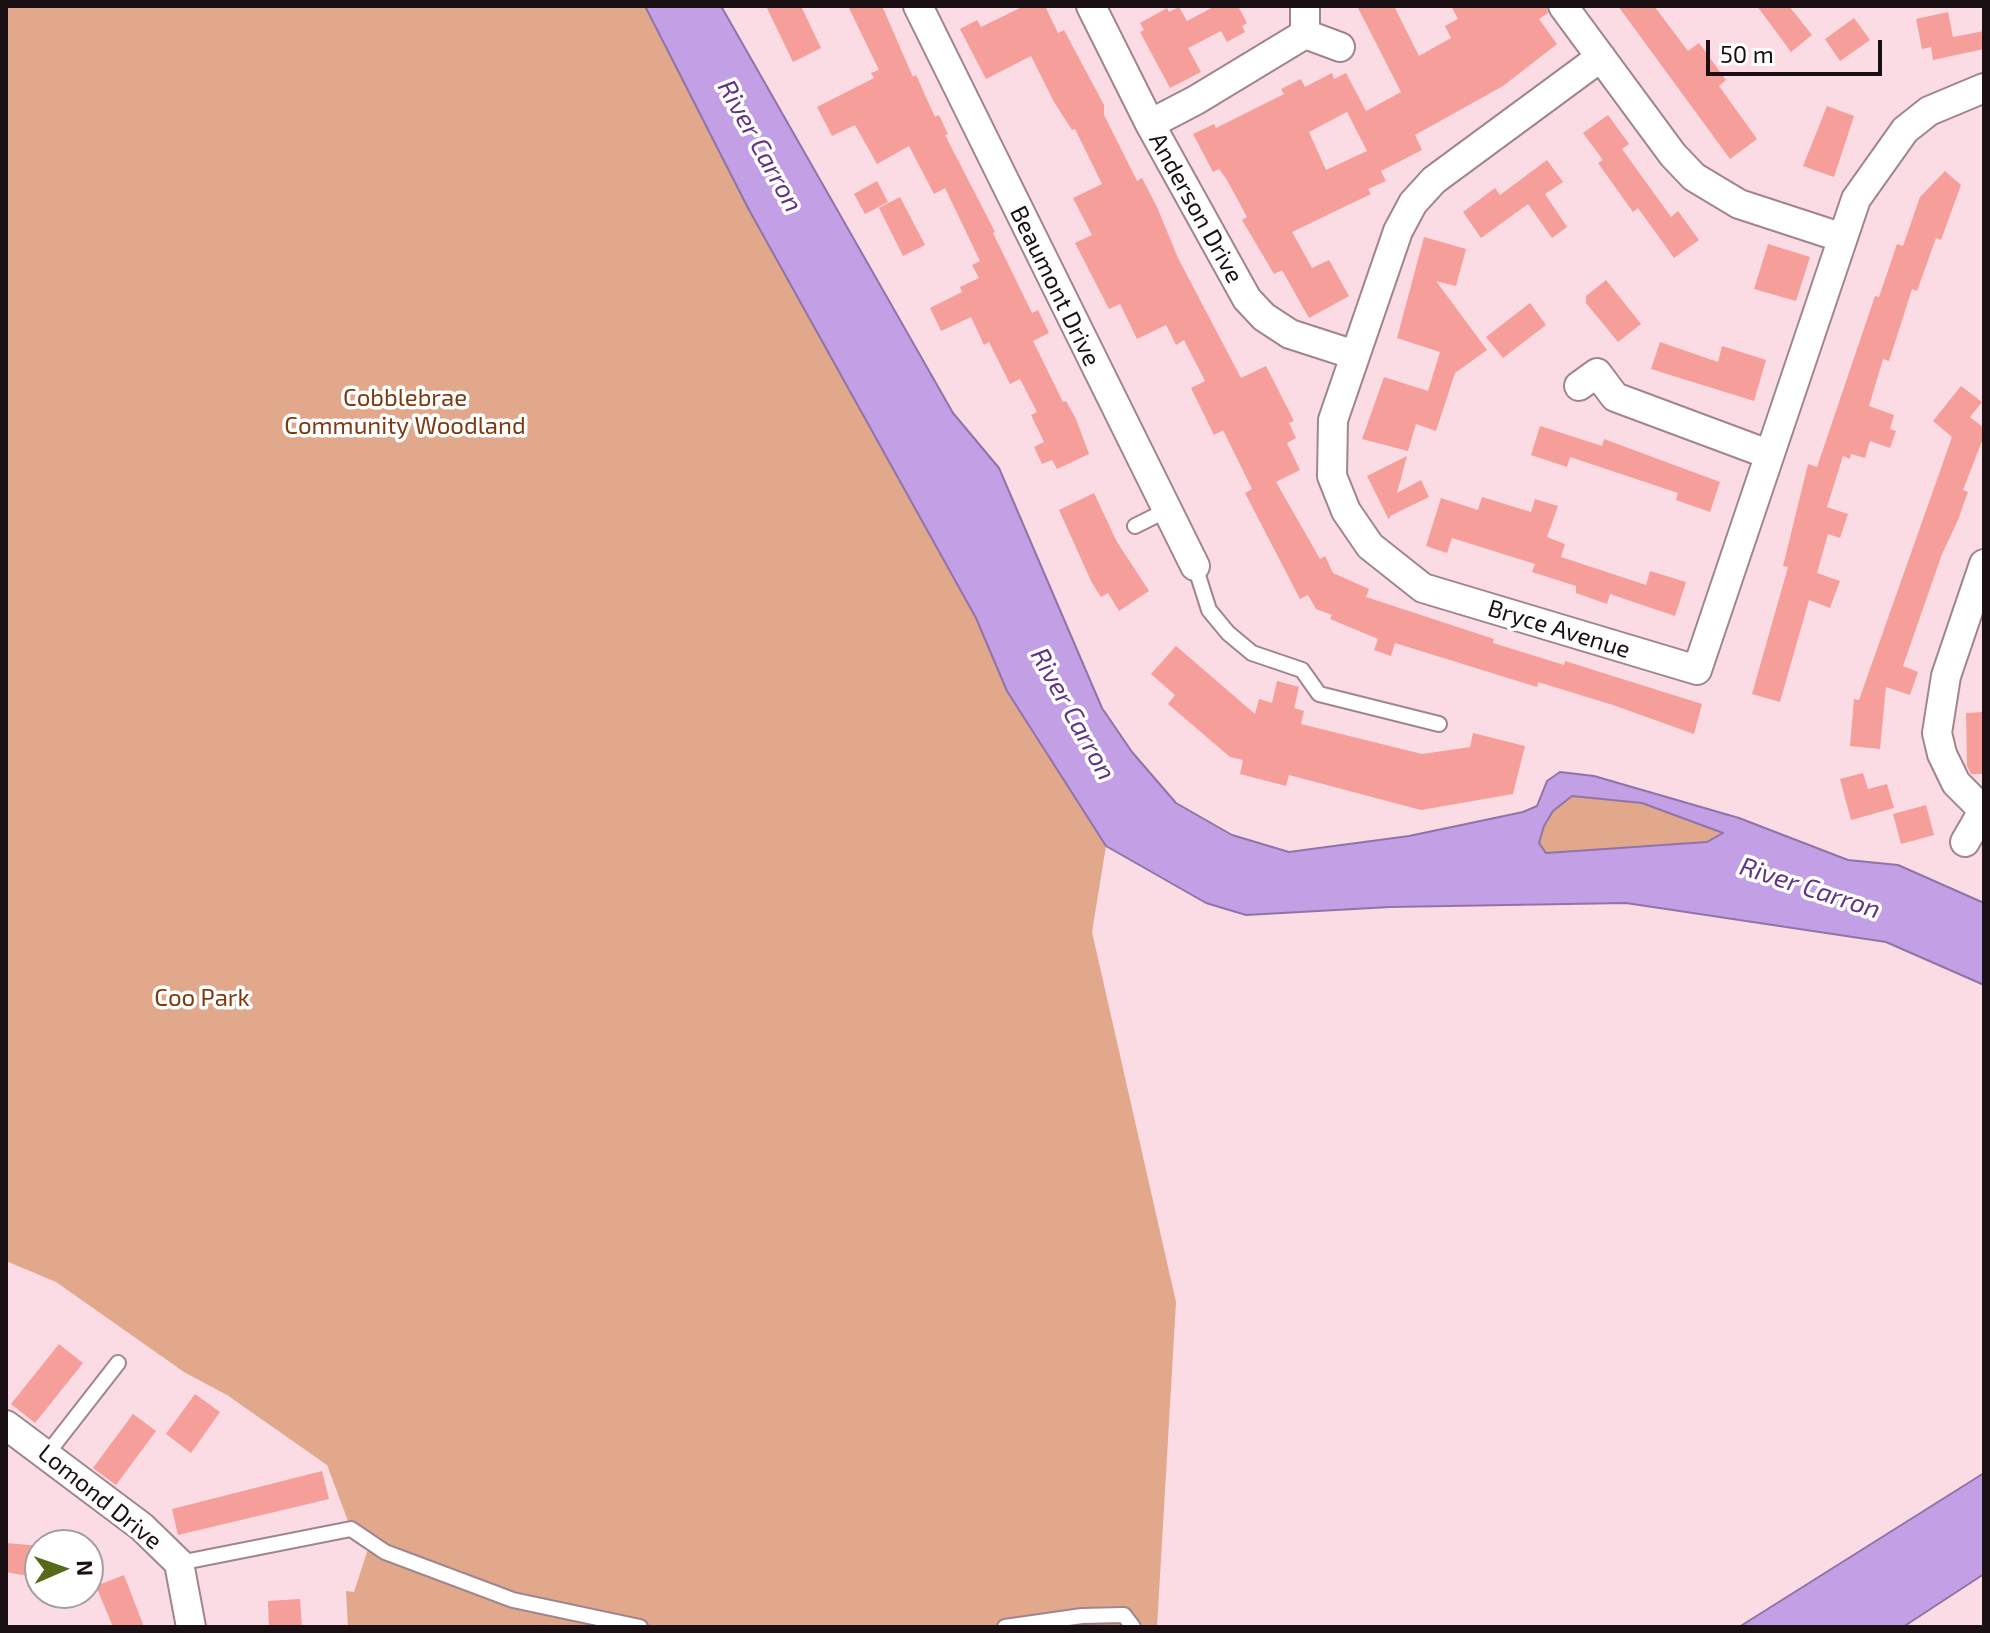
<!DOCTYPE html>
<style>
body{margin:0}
#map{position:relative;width:1990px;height:1633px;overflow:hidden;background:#fbdce5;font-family:"Exo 2",sans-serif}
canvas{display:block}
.frame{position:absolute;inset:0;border:8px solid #1a1013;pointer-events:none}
.north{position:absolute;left:24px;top:1529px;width:80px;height:80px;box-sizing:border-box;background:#fff;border:2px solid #a39fa1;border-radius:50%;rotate:88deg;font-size:22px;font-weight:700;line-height:32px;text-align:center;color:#1a1013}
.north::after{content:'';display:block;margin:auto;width:28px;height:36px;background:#566a17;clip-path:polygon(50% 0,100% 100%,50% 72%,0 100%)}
.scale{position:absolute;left:1706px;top:40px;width:176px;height:36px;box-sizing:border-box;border:4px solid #1a1013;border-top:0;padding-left:10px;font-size:24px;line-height:28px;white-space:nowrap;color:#1a1013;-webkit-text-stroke:6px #fff;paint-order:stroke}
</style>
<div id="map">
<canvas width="1990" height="1633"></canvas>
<div class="frame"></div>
<div class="north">N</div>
<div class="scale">50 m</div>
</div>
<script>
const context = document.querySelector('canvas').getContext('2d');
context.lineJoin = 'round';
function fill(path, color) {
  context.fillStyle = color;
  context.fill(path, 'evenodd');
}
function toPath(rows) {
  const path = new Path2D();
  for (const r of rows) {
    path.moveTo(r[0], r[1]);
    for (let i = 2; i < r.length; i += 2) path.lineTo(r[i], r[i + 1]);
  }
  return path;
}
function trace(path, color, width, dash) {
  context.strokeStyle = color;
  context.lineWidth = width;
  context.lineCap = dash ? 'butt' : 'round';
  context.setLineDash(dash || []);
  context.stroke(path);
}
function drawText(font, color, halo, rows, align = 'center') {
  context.font = font + ' "Exo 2",sans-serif';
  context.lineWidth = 7;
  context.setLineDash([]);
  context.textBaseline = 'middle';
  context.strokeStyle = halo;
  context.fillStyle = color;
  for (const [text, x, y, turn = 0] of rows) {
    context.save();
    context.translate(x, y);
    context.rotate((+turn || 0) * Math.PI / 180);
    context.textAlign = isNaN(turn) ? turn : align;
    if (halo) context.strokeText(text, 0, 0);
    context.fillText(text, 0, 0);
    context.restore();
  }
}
const green = toPath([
 [6,6,645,6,748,208,976,618,1007,691,1106,846,1092,932,1176,1302,1157,1627,348,1627,346,1591,354,1592,370,1543,351,1529,327,1465,227,1395,184,1372,56,1282,6,1261],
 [1572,796,1642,803,1723,832,1720,838,1707,842,1546,853,1539,843,1544,826,1553,811]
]);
const water = toPath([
 [645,6,721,6,953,413,999,468,1102,708,1132,752,1176,803,1232,835,1289,852,1409,836,1523,812,1537,806,1547,781,1560,772,1594,776,1739,818,1848,860,1898,865,1984,903,1984,985,1886,942,1626,903,1390,907,1246,915,1206,903,1106,846,1007,691,976,618,748,208,645,6],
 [1572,796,1642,803,1723,833,1707,842,1546,853,1539,843,1544,826,1553,811,1572,796],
 [1984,1473,1984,1574,1903,1627,1739,1627,1984,1473]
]);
const building = toPath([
 [766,6,801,6,821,48,793,62],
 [848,6,882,6,913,77,916,75,935,117,939,115,948,134,945,135,995,232,993,233,1032,313,1038,310,1049,333,1033,341,1063,402,1066,401,1076,419,1089,454,1057,469,1052,460,1042,464,1034,447,1044,442,1031,415,1037,412,1020,379,1010,384,989,342,984,345,971,317,941,331,930,308,962,292,960,287,979,278,972,265,980,261,945,188,934,194,909,146,877,164,855,125,832,136,817,107,874,78,871,73,879,70],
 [1024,6,1045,6,1058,33,1064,30,1104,105,1104,115,1137,181,1142,178,1157,207,1178,258,1241,378,1266,366,1294,421,1289,423,1296,438,1287,443,1300,470,1276,482,1320,559,1325,556,1333,573,1369,589,1366,597,1494,639,1493,643,1564,665,1565,661,1702,704,1694,734,1613,705,1538,682,1537,687,1395,643,1391,656,1374,650,1378,639,1330,619,1332,615,1316,609,1308,595,1300,599,1245,493,1252,489,1223,430,1214,435,1191,388,1205,381,1184,340,1176,345,1166,325,1137,339,1120,304,1109,309,1075,243,1092,235,1073,198,1102,184,1075,129,1072,130,1054,102,1031,56,986,79,960,29,977,20,981,27],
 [1215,6,1238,6,1247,23,1242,26,1245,32,1227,42,1221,31,1188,48,1201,72,1170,88,1140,32,1144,30,1140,23,1167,8,1169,12,1179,7,1187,21],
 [1357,6,1394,6,1419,56,1451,38,1445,26,1458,19,1451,6,1546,6,1548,13,1539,19,1557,44,1503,86,1415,135,1422,150,1381,171,1386,181,1368,189,1371,194,1292,232,1312,268,1329,260,1349,296,1309,318,1282,270,1274,274,1242,220,1247,217,1227,180,1219,169,1213,172,1193,134,1214,124,1216,128,1284,94,1281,89,1301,79,1305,87,1332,73,1334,79,1346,73,1366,111,1401,92],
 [1347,112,1367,151,1326,170,1309,132],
 [1618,6,1654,6,1688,51,1699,43,1726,80,1719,86,1757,139,1730,159],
 [1757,6,1789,6,1812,35,1791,52],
 [1948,12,1953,37,1984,31,1984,49,1933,60,1931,47,1922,49,1916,19],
 [1854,18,1870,40,1840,61,1825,39],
 [1827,106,1854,116,1834,177,1803,166],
 [1608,115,1629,144,1622,149,1671,217,1678,211,1699,240,1674,258,1638,208,1633,212,1598,163,1603,160,1583,133],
 [1547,160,1563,182,1545,194,1567,227,1552,238,1528,204,1481,238,1463,212,1495,188,1500,195],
 [1945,171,1961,185,1941,240,1936,238,1917,291,1912,289,1889,361,1883,359,1869,406,1894,415,1890,429,1896,431,1890,448,1870,441,1865,458,1851,454,1850,459,1843,456,1827,507,1848,514,1840,538,1828,534,1817,573,1840,581,1830,608,1809,600,1780,702,1752,694,1788,567,1783,566,1808,464,1817,467,1875,296,1879,297,1897,244,1903,246,1920,197],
 [877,181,888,202,865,214,854,194],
 [900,197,925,245,903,256,879,208],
 [1424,237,1466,249,1456,286,1436,281,1487,350,1455,373,1436,431,1416,424,1408,451,1362,439,1384,377,1428,391,1440,352,1397,338],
 [1768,244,1810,257,1796,301,1754,289],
 [1606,280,1641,324,1618,342,1586,303,1586,296],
 [1530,303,1546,325,1503,358,1486,337],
 [1660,342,1718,362,1722,346,1766,360,1754,401,1651,369],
 [1961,386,1982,402,1970,417,1984,428,1984,436,1963,490,1968,492,1958,520,1942,554,1903,666,1918,672,1910,695,1886,687,1880,749,1850,746,1854,699,1859,700,1952,437,1933,421],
 [1540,426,1602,446,1604,439,1720,482,1710,512,1676,500,1678,493,1570,457,1567,467,1531,455],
 [1407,456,1397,493,1421,480,1429,497,1390,516,1389,520,1367,476],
 [1094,493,1117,542,1149,591,1119,611,1108,593,1101,597,1092,583,1059,510],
 [1482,497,1531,512,1535,499,1558,506,1547,537,1565,544,1561,557,1646,585,1650,571,1686,582,1675,616,1610,594,1607,604,1576,593,1576,586,1532,572,1535,564,1452,538,1447,553,1426,546,1441,498,1478,510],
 [1176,646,1255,714,1259,699,1272,703,1277,681,1299,687,1294,708,1304,711,1301,724,1422,754,1470,747,1473,733,1525,746,1513,794,1421,810,1289,775,1286,786,1240,774,1243,760,1230,757,1168,704,1175,695,1151,674],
 [1984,712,1984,774,1971,774,1967,766,1966,713],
 [1863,773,1868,789,1887,784,1894,808,1851,820,1840,779],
 [1926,805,1934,835,1901,844,1893,814],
 [59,1344,83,1363,35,1423,11,1404],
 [195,1394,220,1412,191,1453,166,1434],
 [133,1414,156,1431,116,1485,93,1468],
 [322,1471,329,1499,178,1535,172,1509],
 [6,1543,40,1546,40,1578,6,1572],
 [124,1575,144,1627,113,1627,96,1586],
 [300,1599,302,1627,269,1627,268,1601]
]);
const service = toPath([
 [1135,526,1167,510],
 [1195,566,1209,610,1228,633,1252,653,1302,670,1319,694,1439,724],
 [47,1454,118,1363],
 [179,1563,351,1529,385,1552,513,1600,640,1627],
 [1005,1627,1082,1616,1124,1615,1133,1627]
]);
const minor = toPath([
 [918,6,1195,566],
 [1091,6,1150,124,1247,299,1264,317,1290,334,1355,355],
 [1305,6,1305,34,1340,47],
 [1563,6,1673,155,1694,177,1739,204,1840,237],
 [1601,57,1434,180,1413,203,1398,231,1333,420,1332,476,1346,511,1370,546,1423,588,1697,670,1856,199,1905,130,1929,111,1984,88],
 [1150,124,1196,100,1305,34],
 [1579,386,1597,373,1615,397,1768,454],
 [1984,564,1946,676,1937,733,1942,754,1956,783,1984,811],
 [1965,842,1983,811],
 [6,1425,142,1527,179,1563,191,1627]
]);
const streetNames = [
 ["Anderson Drive",1196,208,61],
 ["Beaumont Drive",1055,286,64],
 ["Bryce Avenue",1559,629,17],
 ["Lomond Drive",100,1497,39]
];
const parkNames = [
 ["Cobblebrae",405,398],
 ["Community Woodland",405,426],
 ["Coo Park",202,998]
];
const waterNames = [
 ["River Carron",760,146,61],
 ["River Carron",1073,714,61],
 ["River Carron",1810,888,18]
];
fill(green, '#e1a88c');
fill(water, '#c39fe6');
trace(water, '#9074a7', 2);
fill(building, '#f59e9a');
trace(service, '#a1858d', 18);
trace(minor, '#a1858d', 32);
trace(service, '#fff', 14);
trace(minor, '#fff', 28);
drawText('24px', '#1a1013', '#fff', streetNames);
drawText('24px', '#7e390f', '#fff', parkNames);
drawText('italic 26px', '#623486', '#fff', waterNames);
</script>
